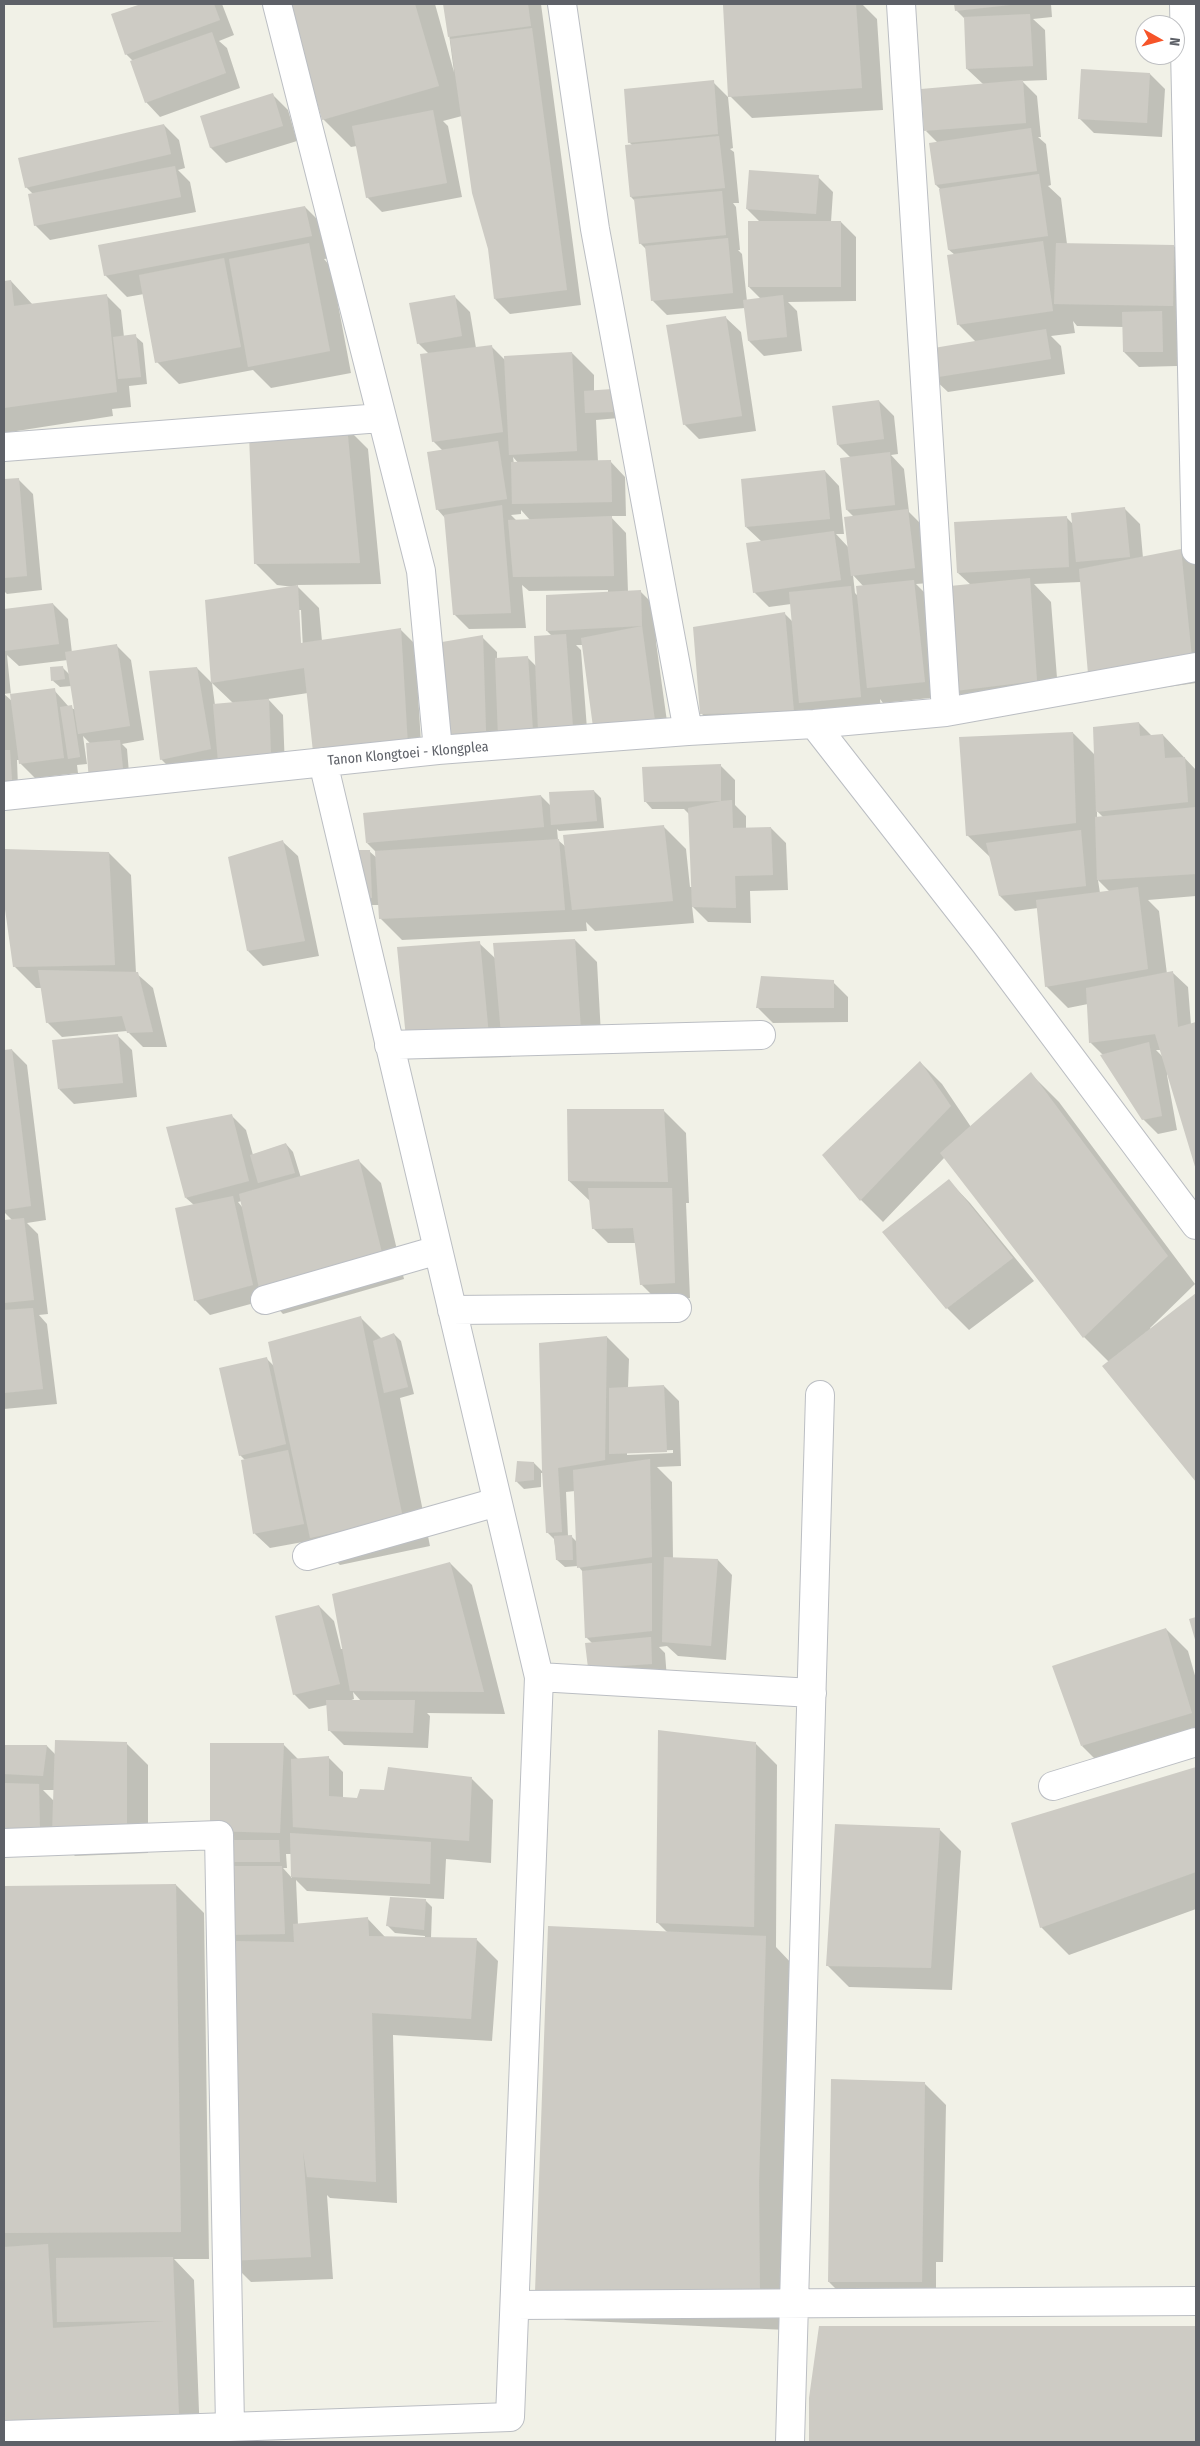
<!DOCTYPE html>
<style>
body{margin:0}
#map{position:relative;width:1200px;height:2446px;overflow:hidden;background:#f1f1e7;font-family:"Fira Sans Condensed",sans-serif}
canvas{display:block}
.frame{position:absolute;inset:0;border:5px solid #5e6168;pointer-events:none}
.north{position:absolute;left:1135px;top:15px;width:50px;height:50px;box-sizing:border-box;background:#fff;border:1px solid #bfc0c3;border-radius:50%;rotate:97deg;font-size:14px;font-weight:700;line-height:20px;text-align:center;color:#5e6168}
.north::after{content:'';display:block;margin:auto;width:18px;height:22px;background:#f65429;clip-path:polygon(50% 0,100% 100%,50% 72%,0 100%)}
</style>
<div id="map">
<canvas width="1200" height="2446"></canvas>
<div class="frame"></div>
<div class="north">N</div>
</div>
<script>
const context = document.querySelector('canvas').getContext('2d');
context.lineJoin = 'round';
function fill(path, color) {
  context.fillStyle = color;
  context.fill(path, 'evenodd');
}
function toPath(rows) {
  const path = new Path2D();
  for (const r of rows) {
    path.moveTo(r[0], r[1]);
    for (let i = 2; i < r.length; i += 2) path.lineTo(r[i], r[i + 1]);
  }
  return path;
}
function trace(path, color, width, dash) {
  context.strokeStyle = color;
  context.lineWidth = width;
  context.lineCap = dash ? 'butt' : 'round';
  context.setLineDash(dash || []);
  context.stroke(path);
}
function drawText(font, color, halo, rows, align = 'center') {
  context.font = font + ' "Fira Sans Condensed",sans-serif';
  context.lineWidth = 4;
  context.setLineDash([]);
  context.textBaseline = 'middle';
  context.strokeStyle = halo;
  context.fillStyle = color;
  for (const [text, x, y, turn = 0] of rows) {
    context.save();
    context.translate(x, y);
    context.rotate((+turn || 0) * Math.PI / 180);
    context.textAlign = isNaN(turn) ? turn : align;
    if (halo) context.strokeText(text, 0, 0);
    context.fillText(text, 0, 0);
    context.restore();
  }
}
const shadow = toPath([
 [145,4,222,4,234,35,219,41,227,48,240,88,160,117,146,102,133,61,126,54,112,15],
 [291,4,435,4,454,72,445,4,541,4,581,305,510,314,495,299,490,249,462,116,443,121,448,126,462,197,382,212,367,197,357,146,351,147,323,119],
 [746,4,862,4,877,19,883,110,752,118,730,96,724,6],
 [955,4,1051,4,1052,17,1033,19,1045,30,1047,80,1022,81,1037,96,1041,137,1038,137,1046,144,1051,185,1048,186,1061,198,1067,244,1174,246,1195,268,1194,328,1177,328,1177,366,1139,367,1124,352,1124,327,1077,326,1073,321,1075,333,1051,336,1061,346,1065,374,948,392,933,378,976,342,958,324,955,255,949,250,940,189,936,185,938,143,926,131,983,84,967,69,965,19,956,10],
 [1150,74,1165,89,1162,137,1094,133,1079,118],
 [713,82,728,97,733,148,730,149,734,152,739,203,733,203,736,207,740,250,738,250,742,254,747,301,761,299,749,287,761,223,747,209,818,177,833,192,831,222,841,222,856,237,856,301,788,302,797,311,802,351,764,356,749,341,745,308,667,315,652,300,647,250,640,243,636,202,631,197,626,146,633,146,629,142],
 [273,95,288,110,297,141,226,163,211,148,202,117],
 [164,125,179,140,185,168,178,170,190,182,196,212,50,240,35,225,34,195,26,187],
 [305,207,327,229,333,258,324,259,331,267,351,373,271,388,253,370,179,384,157,362,144,294,127,297,105,275],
 [11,281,33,305,106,295,121,310,124,337,135,336,143,343,147,384,129,386,131,407,112,409,113,416,4,433,4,283],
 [455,297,470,312,476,348,491,346,505,360,572,353,594,375,594,391,611,390,619,418,596,420,598,462,611,462,625,477,626,516,610,516,626,533,628,592,640,591,655,606,656,642,669,736,583,645,576,645,581,650,588,742,500,746,442,734,482,637,497,652,497,659,527,657,536,666,552,636,547,631,608,593,608,590,529,591,522,585,526,628,469,629,454,614,445,518,437,509,442,450,433,441,429,354,418,343],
 [513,457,519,464,514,464],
 [521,510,530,520,517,521,511,515,521,514],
 [726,318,741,332,756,431,699,439,684,424],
 [879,401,894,416,898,454,891,455,904,469,909,512,923,526,929,583,916,584,929,597,939,697,883,703,880,699,882,719,723,735,701,713,784,613,793,622,791,604,769,607,754,592,762,542,746,527,825,471,839,486,844,534,836,534,849,548,854,517,847,510,851,458,838,445],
 [853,575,864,587,858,596,855,593],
 [346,427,368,449,381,584,296,585,319,608,322,641,400,629,415,644,422,760,308,693,268,699,283,715,285,769,176,774,161,759,197,668,212,683,215,705,233,703,212,683,206,601,294,587,277,585,255,563],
 [298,610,301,610,303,649,301,649],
 [18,479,33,494,42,590,7,594,4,591,4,480],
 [1125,509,1140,524,1143,558,1180,550,1196,566,1196,683,1111,695,1081,582,1034,584,1051,602,1059,703,978,712,956,690,971,585,958,573,1067,518,1073,524],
 [53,604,68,619,72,653,116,645,131,660,144,740,122,744,127,749,130,785,83,736,87,764,77,765,78,773,35,778,20,763,20,760,17,760,18,787,4,788,4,610],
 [7,655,19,666,68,660,70,675,62,667,52,680,60,687,72,686,76,710,69,707,54,690,11,695],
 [11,693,12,701,4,694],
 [1139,723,1152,736,1163,735,1196,770,1196,896,1148,900,1159,911,1167,974,1173,973,1188,987,1191,1025,1196,1023,1196,1167,1168,1074,1167,1075,1177,1130,1158,1134,1143,1119,1103,1055,1090,1042,1088,1004,1068,1008,1046,986,1038,908,1015,911,1000,896,990,857,967,835,1073,733,1095,755],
 [1097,811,1103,817,1097,818],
 [1098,880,1110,892,1100,893],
 [1156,1050,1161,1050,1163,1057],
 [720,765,735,780,735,805,746,816,746,829,771,828,786,843,788,890,750,891,751,923,708,922,692,906,694,923,595,931,586,922,587,931,402,940,380,918,379,905,366,905,369,851,377,858,377,853,367,843,541,796,551,806,594,791,601,798,604,828,559,831,557,829,558,840,566,847,664,827,686,849,690,887,692,887,689,814,684,809,652,809,645,801],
 [283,842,298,856,319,956,263,966,248,951],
 [4,850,109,853,131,875,136,973,153,988,167,1047,143,1047,127,1031,62,1037,47,1022,42,988,36,988,14,966,4,893],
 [575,940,597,962,602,1053,524,1055,509,1040,511,1057,429,1059,407,1037,479,943,496,959],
 [833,982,848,997,848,1022,773,1023,758,1008],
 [117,1035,132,1050,137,1097,74,1104,59,1089],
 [12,1050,27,1065,46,1220,27,1223,38,1234,48,1314,39,1315,47,1324,57,1404,4,1409,4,1222,12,1220,4,1212,4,1051],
 [920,1062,942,1084,971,1127,1031,1074,1059,1102,1195,1284,1150,1328,1151,1330,1196,1295,1196,1480,1104,1366,1109,1362,1084,1337,945,1157,883,1222,861,1200,824,1156],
 [664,1111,686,1133,689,1203,686,1203,690,1298,656,1299,641,1284,636,1243,608,1243,593,1228,591,1202,569,1181],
 [231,1115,246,1130,253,1155,286,1144,293,1152,301,1178,359,1161,381,1183,404,1279,283,1314,269,1299,210,1315,195,1300,194,1205,186,1198],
 [242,1201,243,1208,238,1202],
 [949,1181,970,1203,1034,1281,969,1330,947,1308],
 [361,1318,382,1339,394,1334,401,1341,414,1394,400,1398,430,1546,340,1565,314,1540,270,1548,255,1534,245,1460,240,1455,267,1359,274,1366],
 [607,1337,629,1359,628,1388,664,1386,679,1401,681,1466,657,1467,672,1482,673,1559,718,1560,732,1575,726,1660,678,1656,667,1646,659,1647,665,1653,667,1679,604,1682,593,1644,586,1637,583,1572,578,1566,565,1567,557,1560,554,1539,547,1532,543,1473,541,1473,541,1487,524,1489,517,1482,518,1463,534,1463,543,1472],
 [673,1450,673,1453,627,1455,627,1452],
 [575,1491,577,1542,571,1536,568,1536,566,1492],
 [450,1563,472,1585,505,1714,427,1713,430,1716,428,1748,344,1745,329,1730,327,1705,309,1709,294,1694,319,1606,334,1621,341,1649,343,1649],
 [353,1692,361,1701,349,1701,354,1699],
 [1166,1629,1188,1651,1196,1679,1196,1740,1104,1768,1082,1746],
 [126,1743,148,1765,148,1853,75,1856,54,1836,4,1850,4,1746,47,1746,56,1755],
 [43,1790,54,1790,54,1801],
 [755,1743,777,1765,776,1947,794,1966,787,2330,565,2320,537,2292,668,1933,657,1922],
 [283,1744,298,1759,328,1757,343,1772,343,1798,358,1799,385,1791,471,1778,493,1800,491,1863,446,1859,444,1899,307,1891,296,1880,298,1925,367,1918,386,1938,425,1938,425,1936,395,1933,388,1926,424,1899,432,1907,431,1938,476,1939,498,1961,492,2041,393,2035,397,2203,330,2198,327,2195,333,2279,251,2282,229,2260,236,1942,229,1934,211,1831],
 [286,1854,292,1854,292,1878,283,1868,287,1868],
 [1196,1768,1196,1909,1069,1955,1041,1927,1013,1824],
 [939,1829,961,1851,952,1990,849,1987,827,1965],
 [176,1885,204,1913,209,2259,174,2259,194,2280,200,2437,4,2442,4,1888],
 [833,2080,924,2083,946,2105,943,2262,936,2262,936,2297,844,2297,829,2282],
 [917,2327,1196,2328,1196,2442,811,2442,810,2398]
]);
const building = toPath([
 [141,4,214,4,220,20,125,55,111,14],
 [289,4,415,4,439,86,322,120],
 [443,4,528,4,531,26,448,37],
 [856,4,862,88,728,97,723,5],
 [954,4,1010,4,1010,5,955,11],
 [1030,14,1033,66,966,69,964,17],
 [532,28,567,290,494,299,488,249,472,193,450,39],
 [212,32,226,73,145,103,130,61],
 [1081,69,1150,73,1147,123,1078,119],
 [714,80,718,134,628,143,624,89],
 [1023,80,1026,123,924,131,921,89],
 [273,93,283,126,210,148,200,116],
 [433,110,447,183,366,198,352,126],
 [164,124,171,154,25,188,18,158],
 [1031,128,1037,171,935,185,929,143],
 [719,136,725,188,630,197,625,145],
 [175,166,181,197,34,226,28,194],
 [749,170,819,175,816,214,746,209],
 [1039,174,1048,236,948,250,939,189],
 [722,191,726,235,639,244,634,199],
 [305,206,312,236,104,276,98,245],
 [748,221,841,221,841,287,748,287],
 [728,238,733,293,651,301,645,246],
 [1043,241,1053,311,957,325,947,255],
 [309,243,330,351,248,367,229,259],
 [1056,243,1174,245,1173,306,1054,304],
 [224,258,241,347,155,363,139,275],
 [11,280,14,306,107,294,117,392,4,408,4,281],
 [455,295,462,336,417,344,409,303],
 [783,295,787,337,748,341,743,300],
 [1162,311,1163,352,1123,352,1122,312],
 [726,316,742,416,683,425,666,325],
 [1046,329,1051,359,932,378,928,349],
 [136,334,141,377,118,379,113,337],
 [492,345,503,432,432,442,420,354],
 [572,352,577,451,509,455,504,356],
 [612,389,613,412,585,413,584,391],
 [879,400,884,439,837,445,832,406],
 [347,426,360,563,254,564,249,435],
 [498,441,507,499,436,510,427,452],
 [890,452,895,505,846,510,840,458],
 [611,460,612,502,512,504,511,462],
 [825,470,830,519,745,527,741,479],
 [19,478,27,576,4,578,4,479],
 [502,505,511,613,453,615,444,515],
 [1125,507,1130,557,1076,562,1071,513],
 [908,509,915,568,851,576,844,517],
 [612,516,614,576,513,577,508,520],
 [1067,516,1069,567,957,573,954,522],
 [834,531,841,580,753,593,746,543],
 [1181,549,1192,658,1088,674,1079,569],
 [1030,578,1037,681,955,691,950,586],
 [914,580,925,682,867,688,856,586],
 [298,585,301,643,401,628,408,746,313,752,304,668,211,683,205,600],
 [851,586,861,697,799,703,789,592],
 [641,590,642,626,546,631,546,595],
 [53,603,59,644,4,651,4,609],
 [785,612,794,712,700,714,693,627],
 [642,626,655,721,593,727,581,638],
 [566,634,573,727,538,730,534,636],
 [483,635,486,731,441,735,442,642],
 [117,644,130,726,78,734,65,652],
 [528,656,533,731,498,736,495,658],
 [63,666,65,679,51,681,50,667],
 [197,667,211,749,160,760,149,671],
 [55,688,64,758,19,764,10,694],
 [269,699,271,755,218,762,213,704],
 [72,705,80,757,68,759,60,707],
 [1139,722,1140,736,1163,734,1165,758,1185,757,1188,802,1096,812,1093,727],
 [1073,732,1076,823,966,836,959,737],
 [120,740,124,778,89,781,86,743],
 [4,750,10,750,12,780,4,781],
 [721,764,721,801,732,800,733,828,771,827,773,875,735,876,736,908,692,907,688,808,721,801,644,802,642,767],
 [594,790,597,821,551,825,549,792],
 [541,795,544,827,366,843,363,813],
 [1196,807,1196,874,1097,880,1095,817],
 [664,825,673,901,572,910,563,835],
 [1081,830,1086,886,999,896,986,843],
 [559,839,565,910,379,919,375,851],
 [283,840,305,941,247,951,228,857],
 [4,849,109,852,115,965,13,967,4,902],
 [355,850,370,850,372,898,358,898],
 [1138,887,1148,969,1045,987,1036,900],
 [575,939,581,1031,501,1034,493,943],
 [480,941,489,1036,406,1038,397,947],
 [38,970,138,972,153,1032,127,1033,122,1016,46,1023],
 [1173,971,1178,1027,1196,1022,1196,1170,1155,1034,1089,1043,1086,988],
 [761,976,834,980,834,1008,756,1008],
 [118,1034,123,1083,58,1089,52,1040],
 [1149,1042,1162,1116,1142,1120,1100,1055],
 [12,1049,31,1206,4,1210,4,1050],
 [920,1061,951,1106,860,1201,822,1155],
 [1031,1072,1168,1256,1083,1338,940,1153],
 [567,1109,664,1109,668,1182,568,1181],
 [232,1114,249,1181,185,1198,166,1127],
 [286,1143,295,1173,258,1183,250,1155],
 [359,1159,383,1257,260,1293,239,1194],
 [949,1179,1013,1258,946,1309,882,1232],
 [588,1188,672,1188,675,1283,640,1285,633,1228,592,1229],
 [233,1196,253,1285,194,1301,175,1208],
 [24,1218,34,1300,4,1303,4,1220],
 [1196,1293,1196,1482,1102,1366],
 [33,1308,43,1389,4,1393,4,1310],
 [361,1316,403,1518,310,1538,268,1342],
 [394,1333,408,1387,384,1393,373,1341],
 [607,1336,605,1460,558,1468,562,1532,546,1533,542,1471,539,1343],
 [267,1357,286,1444,239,1456,219,1368],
 [664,1385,667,1452,609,1454,609,1388],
 [288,1450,304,1524,253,1534,241,1460],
 [650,1459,652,1557,577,1568,573,1470],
 [517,1461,534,1462,534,1480,515,1482],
 [572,1535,573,1560,556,1560,554,1536],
 [664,1557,718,1559,711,1646,662,1642],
 [450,1562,484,1692,350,1691,332,1594],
 [652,1563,652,1631,585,1638,582,1571],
 [319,1605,340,1684,293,1695,275,1616],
 [1196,1617,1196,1643,1189,1619],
 [1166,1628,1192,1713,1081,1746,1052,1666],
 [651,1637,652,1664,588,1668,585,1643],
 [326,1700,415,1700,413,1733,328,1731],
 [658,1730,756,1742,754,1927,656,1923],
 [55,1740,127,1742,127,1831,52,1835],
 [210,1743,284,1743,280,1833,210,1831],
 [4,1745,47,1745,43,1776,4,1774],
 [329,1756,329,1796,357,1798,360,1789,384,1790,388,1767,472,1777,469,1841,293,1827,291,1759],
 [1196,1767,1196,1872,1040,1928,1011,1823],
 [4,1783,39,1784,40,1832,4,1834],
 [835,1824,940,1828,931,1968,826,1966],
 [290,1833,431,1842,430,1884,291,1877],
 [225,1840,279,1840,280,1862,224,1862],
 [225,1866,282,1866,285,1934,227,1935],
 [176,1884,181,2232,4,2233,4,1886],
 [390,1897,426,1899,424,1930,386,1926],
 [368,1917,369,1936,477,1938,471,2019,372,2013,376,2182,307,2177,303,2151,311,2257,228,2261,230,1941,294,1942,293,1924],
 [548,1926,766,1936,759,2183,760,2302,535,2292],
 [831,2079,925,2082,922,2282,828,2282],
 [48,2244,53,2328,164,2321,57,2322,56,2258,173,2257,179,2416,4,2425,4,2247],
 [819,2326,1196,2326,1196,2442,809,2442,809,2398]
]);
const minor = toPath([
 [277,4,421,571,438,750],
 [562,4,595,229,688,731],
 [901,4,946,712],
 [1184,4,1196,550],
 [4,447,381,418],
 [814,724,985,943,1196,1225],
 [4,796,438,750,688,731,814,724,946,712,1196,667],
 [389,1045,761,1035],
 [265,1300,438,1250],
 [452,1310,677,1308],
 [307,1556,497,1502],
 [539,1677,812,1693],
 [1053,1786,1196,1742],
 [4,1843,219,1835,230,2426],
 [515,2305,1196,2301],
 [4,2435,510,2417,539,1677,323,762],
 [790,2442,820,1395]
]);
const streetNames = [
 ["Tanon Klongtoei - Klongplea",408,754,-5]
];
fill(shadow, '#0003');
fill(building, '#cdcbc4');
trace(minor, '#bbbec3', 30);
trace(minor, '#fff', 28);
drawText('14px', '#5e6168', '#fff', streetNames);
</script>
